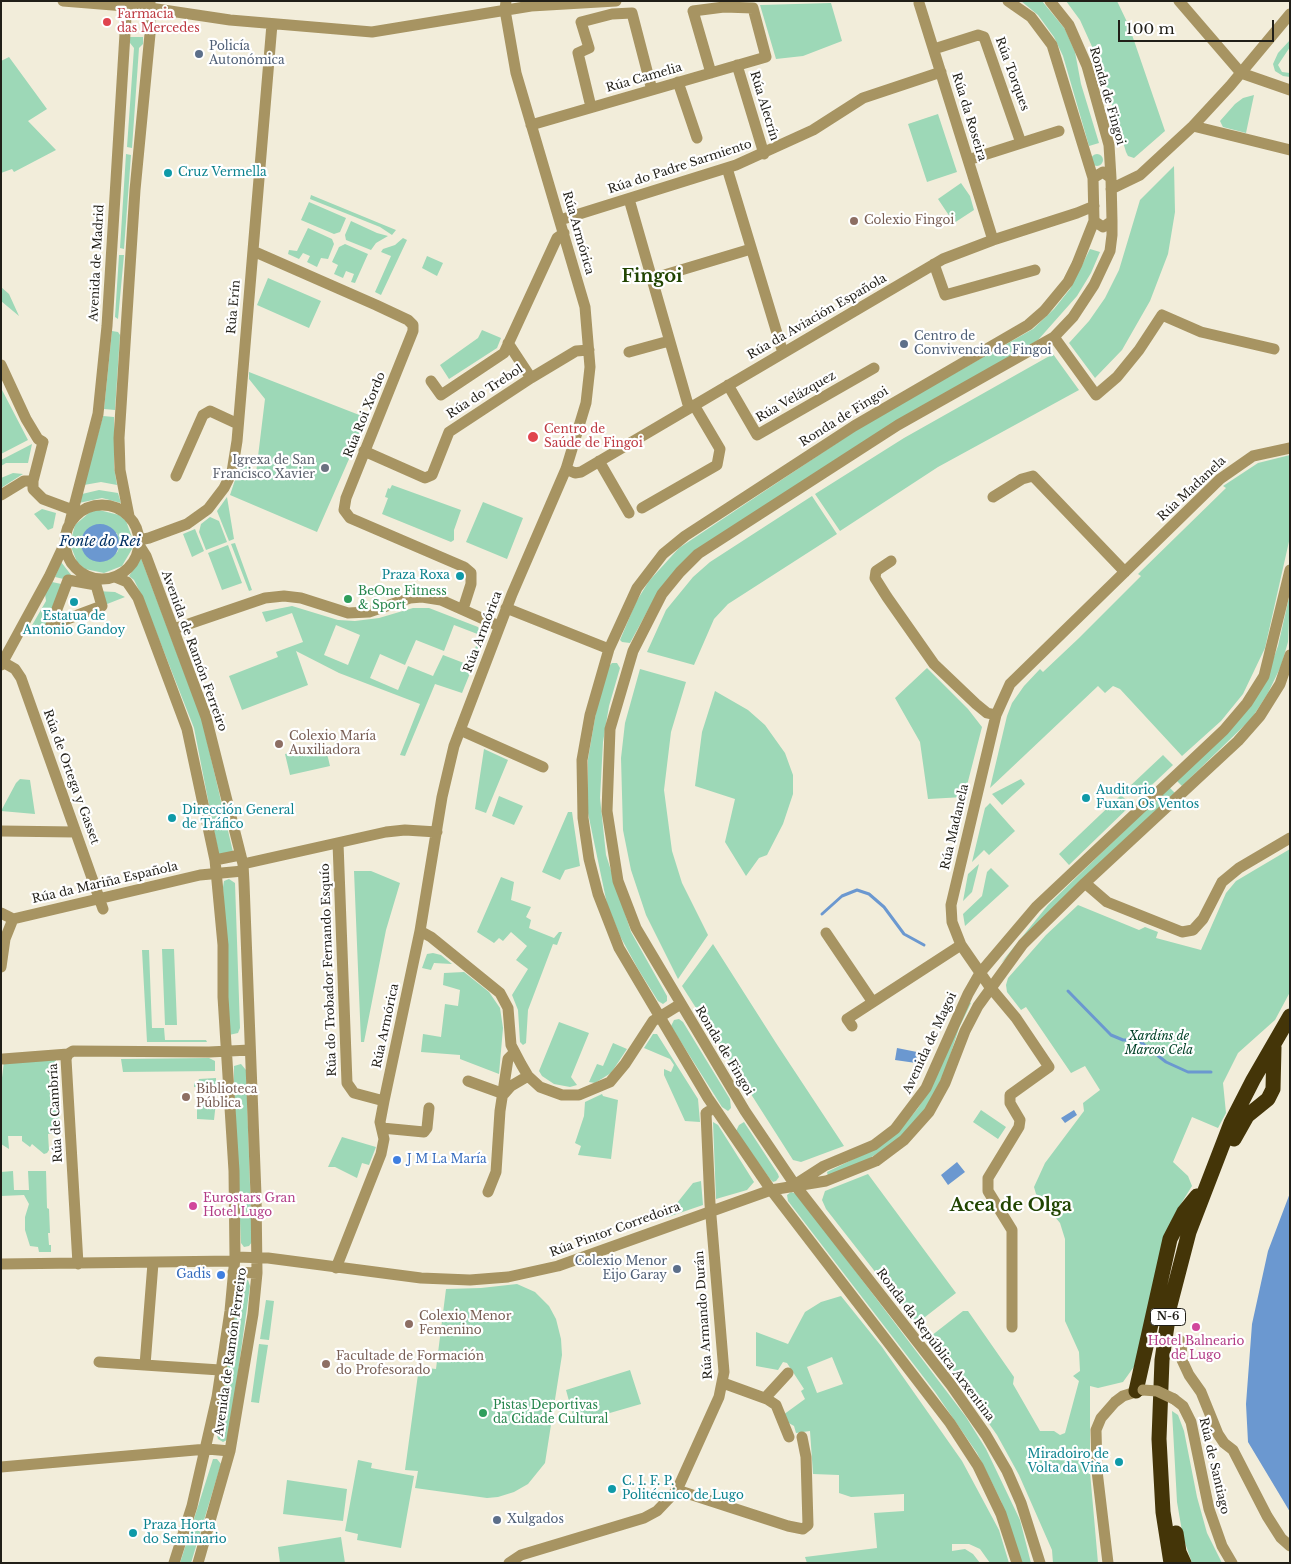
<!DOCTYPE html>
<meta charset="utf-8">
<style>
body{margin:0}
#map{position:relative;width:1291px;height:1564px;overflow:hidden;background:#f2edda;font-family:"Libre Baskerville",serif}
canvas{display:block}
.frame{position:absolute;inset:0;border:2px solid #211f18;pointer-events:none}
.scale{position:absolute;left:1118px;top:20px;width:156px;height:22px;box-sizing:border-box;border:2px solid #211f18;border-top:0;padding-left:6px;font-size:15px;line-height:18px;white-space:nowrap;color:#211f18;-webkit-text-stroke:4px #fff;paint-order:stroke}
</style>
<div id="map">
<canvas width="1291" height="1564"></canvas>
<div class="frame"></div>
<div class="scale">100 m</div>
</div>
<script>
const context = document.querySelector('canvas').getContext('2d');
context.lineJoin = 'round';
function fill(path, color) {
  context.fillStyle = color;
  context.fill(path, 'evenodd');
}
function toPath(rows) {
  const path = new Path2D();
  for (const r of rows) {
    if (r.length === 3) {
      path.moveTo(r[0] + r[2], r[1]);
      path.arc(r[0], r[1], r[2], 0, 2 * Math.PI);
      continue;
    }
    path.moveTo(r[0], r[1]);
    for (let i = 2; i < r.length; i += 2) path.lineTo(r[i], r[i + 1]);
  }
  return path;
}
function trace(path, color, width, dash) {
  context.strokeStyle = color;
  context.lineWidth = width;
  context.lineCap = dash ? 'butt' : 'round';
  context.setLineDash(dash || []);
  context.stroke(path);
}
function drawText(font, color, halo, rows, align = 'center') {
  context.font = font + ' "Libre Baskerville",serif';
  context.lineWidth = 4.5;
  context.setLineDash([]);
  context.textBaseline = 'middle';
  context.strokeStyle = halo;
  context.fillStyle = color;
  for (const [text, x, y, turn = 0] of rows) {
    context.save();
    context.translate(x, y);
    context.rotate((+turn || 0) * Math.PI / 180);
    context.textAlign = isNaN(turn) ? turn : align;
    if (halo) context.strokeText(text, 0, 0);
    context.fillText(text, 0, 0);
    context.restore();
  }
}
const green = toPath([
 [1021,1,1042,1,1065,29,1075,52,1081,84,1099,143,1089,146,1063,56,1054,37,1038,15],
 [1066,1,1117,1,1129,26,1165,131,1134,158,1128,156,1126,152,1099,62,1080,20],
 [831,3,842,41,803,56,776,59,760,5],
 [130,37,143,37,143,44,139,48,132,148,127,147,134,48,130,43],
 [1290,40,1290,47,1278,65,1282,72,1290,73,1290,77,1283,76,1275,71,1273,64,1278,53],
 [9,57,47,109,28,121,56,150,14,172,12,169,1,173,1,61],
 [1254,95,1246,133,1223,127,1220,121,1235,104,1243,98],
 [938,114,957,172,927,182,908,124],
 [126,154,131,155,124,249,120,248],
 [1097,160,6],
 [1174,166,1175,212,1168,254,1150,301,1122,350,1095,378,1069,343,1089,321,1105,298,1119,270,1140,200],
 [961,183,970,196,974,210,954,223,938,199],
 [311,195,396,230,392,235,380,227,310,199],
 [309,202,346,218,340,232,334,234,301,220],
 [351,221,377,233,388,236,376,243,371,250,346,240,345,235],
 [308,228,332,239,334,244,328,259,321,258,317,267,307,262,310,256,303,253,299,259,288,254,289,250,297,251],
 [403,238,407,240,381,295,375,292,391,256,381,252,383,249,395,245],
 [345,244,368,254,355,283,351,282,354,274,346,271,343,278,334,274,338,265,332,262,339,247],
 [1090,249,1100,252,1091,273,1077,296,1038,340,704,545,659,590,630,643,622,642,620,640,636,602,649,581,679,548,870,421,1033,329,1054,309,1070,289],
 [119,255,124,255,118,319,115,317],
 [427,256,443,263,437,276,422,268],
 [268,278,321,301,309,328,257,305],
 [1,287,9,294,19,316,1,301],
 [482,330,501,338,497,348,449,379,440,365,478,338],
 [112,331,118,332,120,335,115,410,104,409],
 [1053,354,1079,390,938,467,840,531,815,494,904,438],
 [249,372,367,418,317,532,230,495,242,459,256,473,265,399,249,379],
 [1,388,28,440,1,454],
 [103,416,114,417,114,467,117,485,101,482,84,485],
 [32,444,28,463,6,463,1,466,1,460],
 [1290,455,1290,537,1265,648,1243,694,1221,721,1182,756,1120,689,1113,686,1105,693,1098,686,990,788,1007,716,1012,703,1024,686,1040,669,1043,672,1079,638,1141,576,1138,574,1226,488,1223,486,1258,463],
 [13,473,23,474,1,488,1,478],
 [392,485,461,510,454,530,454,540,451,542,382,514,388,498,385,497,388,488,390,489],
 [99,490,118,493,121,503,102,498,79,503,82,494],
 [812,496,837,534,728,604,714,619,694,665,647,652,666,610,693,577,710,562],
 [227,497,234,539,229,541,217,511],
 [483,502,523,518,507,559,466,542],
 [42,509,56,513,53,528,48,530,34,514],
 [99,510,119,515,126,521,133,540,132,549,122,566,104,573,85,569,77,562,70,544,75,525,90,512],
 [117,533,119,545,118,551,110,559,97,561,86,554,82,549],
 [210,517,219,521,227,542,206,550,199,532,201,524],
 [195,529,204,551,192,557,183,534],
 [235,543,252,590,249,591,231,544],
 [228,545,242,583,222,590,208,553],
 [141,558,202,720,233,852,219,856,194,728,142,596,134,580,129,576],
 [61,562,72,576,68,580,55,577],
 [52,582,66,585,51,625,27,634,46,601,45,594],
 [96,591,115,592,125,597,102,606],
 [1290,593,1288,642,1281,666,1268,693,1252,718,1182,786,1177,781,1264,684,1278,646],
 [292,606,338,620,355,621,379,618,413,608,429,608,478,627,484,639,462,693,435,684,405,756,400,755,420,704,339,673,296,651,308,685,242,710,229,676,278,657,276,652,303,642,292,613,266,622,262,612],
 [336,625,360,635,348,665,324,655],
 [454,625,480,635,469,665,443,655,433,676,408,666,398,690,370,678,380,654,405,665,416,640,444,651],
 [612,663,617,663,620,668,609,706,603,742,600,798,606,855,631,932,667,996,667,1001,663,1004,658,1001,638,969,620,936,607,904,588,813,588,759,596,712,608,667],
 [927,668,968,709,982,727,964,797,928,799,920,742,895,698],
 [640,669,686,682,671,732,664,790,672,851,682,883,708,935,678,979,646,915,631,870,623,830,621,758,625,723],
 [715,691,748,710,765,725,785,753,793,775,793,794,783,824,767,855,759,858,746,876,725,842,735,799,695,786,702,732],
 [325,745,330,766,290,775,285,754],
 [484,749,508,760,486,813,475,809],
 [1163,755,1173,765,1139,797,1129,787],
 [20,779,30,780,35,814,1,811,16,783],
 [1021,779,1025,784,1002,805,992,794],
 [1169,787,1175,793,1001,963,1048,905],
 [1121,795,1131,805,1069,865,1059,854],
 [499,796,523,806,514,825,492,816],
 [990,803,1015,831,989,855,984,850,972,862,985,808],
 [568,812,572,812,580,866,565,870,560,880,542,872],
 [1290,849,1290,992,1275,1020,1238,1053,1223,1083,1226,1113,1218,1128,1192,1117,1173,1162,1188,1176,1192,1186,1179,1207,1138,1361,1123,1382,1098,1388,1090,1386,1090,1472,1098,1563,1053,1563,1052,1550,1019,1475,997,1435,930,1340,931,1336,963,1311,968,1311,1014,1377,1013,1384,1040,1431,1054,1431,1060,1435,1065,1433,1079,1381,1073,1376,1080,1371,1079,1352,1065,1321,1065,1239,1060,1223,1036,1194,1034,1187,1045,1163,1084,1111,1083,1103,1100,1090,1085,1066,1071,1073,1026,1007,1021,1010,1007,992,1006,985,1008,978,1046,935,1078,905,1139,930,1145,927,1158,932,1156,938,1201,950,1226,893,1236,881],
 [979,864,972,892,963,901,968,874],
 [991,868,1009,886,965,926,963,914,982,896,987,872],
 [354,871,371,871,400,883,386,930,364,1042,361,1042],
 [501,877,514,882,511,900,531,907,526,917,531,920,529,928,554,938,559,932,562,932,557,945,553,944,528,1010,526,1043,523,1045,520,1042,518,1010,512,995,528,969,516,960,527,946,511,932,503,941,499,938,494,943,477,932],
 [229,879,235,883,240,1028,238,1033,229,1035,223,887,224,881],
 [713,944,776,1043,844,1146,801,1162,793,1160,682,986],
 [162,949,174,949,177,1025,165,1025],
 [142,950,149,950,152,1028,164,1028,165,1040,206,1040,207,1042,147,1042],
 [433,953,441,955,452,964,434,963,431,970,422,968,427,954],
 [464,972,489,992,500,1008,503,1028,499,1074,460,1059,460,1055,421,1052,423,1034,441,1037,445,1004,458,1006,460,990,443,985,444,973],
 [969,1002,971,1003,959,1028,946,1068,927,1110,902,1137,867,1160,828,1176,827,1172,868,1152,905,1124,918,1108,929,1091],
 [679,1019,683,1022,730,1099,731,1108,728,1111,722,1107,674,1031,671,1026,674,1020],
 [559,1022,589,1033,571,1077,577,1085,570,1087,554,1084,542,1076,539,1071],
 [653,1034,657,1034,698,1099,700,1122,685,1121,664,1075,664,1069,671,1072,674,1065,670,1059,644,1048],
 [613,1043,627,1049,611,1073,595,1083,589,1082,597,1064,603,1066],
 [209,1058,215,1061,215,1071,123,1072,121,1059],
 [56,1059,60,1132,48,1134,49,1150,47,1153,44,1154,32,1144,30,1147,22,1141,22,1136,8,1136,9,1149,1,1144,1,1086,4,1061],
 [241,1064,246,1070,252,1242,249,1246,244,1247,241,1243,234,1088,234,1066],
 [216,1078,216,1087,194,1087,194,1083,198,1082,199,1079],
 [602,1094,603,1096,618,1100,611,1159,578,1155,581,1146,575,1143,584,1116,585,1102],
 [216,1102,214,1120,197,1119,197,1103],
 [981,1110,1006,1127,998,1139,973,1122],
 [713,1122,718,1125,754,1182,747,1190,716,1199],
 [744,1122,778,1174,779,1177,776,1181,773,1182,770,1179,736,1131,739,1125],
 [342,1137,376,1147,369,1165,362,1163,357,1178,335,1167,328,1167],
 [13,1171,14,1190,29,1190,28,1171,46,1171,47,1208,49,1209,50,1233,48,1233,49,1245,51,1245,51,1252,39,1252,38,1247,30,1246,25,1230,25,1217,29,1204,24,1195,1,1196,1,1172],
 [868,1174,956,1293,916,1324,826,1209,822,1200,825,1191],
 [701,1181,703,1205,665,1218,693,1183],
 [791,1192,797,1194,966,1417,986,1449,1020,1520,1031,1563,1021,1563,1001,1501,977,1453,935,1392,788,1201,787,1195],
 [248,1280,250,1286,230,1430,227,1440,223,1442,218,1439,217,1435,239,1283],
 [517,1284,535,1292,549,1306,556,1319,561,1339,562,1355,545,1463,528,1484,514,1492,498,1497,487,1498,415,1488,418,1471,405,1470,419,1367,436,1369,446,1289,481,1288],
 [841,1296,882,1347,962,1461,999,1530,1009,1563,990,1563,980,1549,969,1544,952,1544,952,1551,965,1549,973,1554,980,1563,807,1563,805,1557,877,1548,874,1513,904,1511,904,1494,851,1497,839,1493,839,1475,813,1474,810,1431,796,1433,794,1426,787,1422,783,1415,805,1399,801,1391,804,1389,787,1363,783,1362,778,1370,756,1366,756,1332,788,1344,805,1312,821,1302],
 [832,1357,843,1384,817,1393,807,1367],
 [266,1300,274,1301,269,1340,260,1339],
 [259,1344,268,1345,259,1403,251,1402],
 [630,1370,641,1404,575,1423,566,1390],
 [1172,1411,1178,1415,1184,1431,1197,1497,1207,1533,1222,1563,1192,1563,1183,1537,1177,1502],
 [213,1459,217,1459,221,1464,191,1563,180,1563],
 [358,1460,372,1463,371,1468,414,1476,401,1548,357,1540,358,1534,345,1531],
 [287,1480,347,1489,343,1521,283,1514],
 [341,1537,345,1563,280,1563,278,1547]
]);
const water = toPath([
 [100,543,19],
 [897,1048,917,1052,916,1063,895,1060],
 [1074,1110,1077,1115,1065,1123,1061,1118],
 [957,1162,965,1172,948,1185,941,1175],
 [1290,1193,1290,1512,1248,1442,1246,1404,1252,1324,1268,1251]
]);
const stream = toPath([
 [822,914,842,896,857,890,869,894,884,907,904,934,924,945],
 [1068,991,1111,1035,1123,1040,1138,1040,1166,1062,1188,1072,1211,1072]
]);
const minor = toPath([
 [63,1,150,8,230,20,372,32,531,6,616,1],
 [1008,1,1031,17,1052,45,1093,178],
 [1050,1,1069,25,1087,66,1109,145,1111,178],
 [1179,1,1241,73,1290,90],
 [919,3,993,240],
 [934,49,978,35,984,37,1021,143],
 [737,65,764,154],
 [678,82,697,138],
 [591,107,578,53,589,48,581,22,612,14,632,13,652,90],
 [531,125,766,57,753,8,724,7,693,11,711,73],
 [1193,126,1290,150],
 [968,160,1059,131],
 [727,168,783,353],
 [1111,189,1140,175,1193,126,1230,86,1290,14],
 [629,199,689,408],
 [560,220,736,165,813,130,863,98,941,72],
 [253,251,376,305,408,320,413,325,413,331,346,498,344,510,350,518,464,567,471,573,471,584,463,609],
 [934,264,945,295,1035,270],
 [651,279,751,249],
 [1054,337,1096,395,1117,377,1139,350,1162,315,1201,332,1274,349],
 [508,343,531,378],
 [629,352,669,341],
 [1,365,26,419,38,439,43,442,33,481,33,489,43,499,78,512],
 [431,381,441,395,504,353,557,238,564,233],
 [728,385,757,435,874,368],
 [364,451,425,478,432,475,449,432,531,378,576,351,589,350],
 [599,461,629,513],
 [566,469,575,473,581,472,943,259,993,240,1077,213,1094,206],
 [176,476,203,415,210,411,238,424],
 [1,495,24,481,33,481],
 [993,497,1022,479,1033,476,1125,572],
 [102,542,37],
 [642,508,717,465,720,449,694,405],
 [129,516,120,470,119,438,135,190,150,34,150,1],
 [70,522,98,414,107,326,127,1],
 [139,540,149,538,187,524,208,509,224,488,232,472,237,441,272,24],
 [139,545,146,556,206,717,243,864,244,883,256,1195,257,1273,253,1314,230,1451,198,1563],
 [891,561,876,571,875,578,887,597,934,664,976,704,987,713,996,715],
 [115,577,127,582,138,598,187,729,215,860,223,945,223,997,234,1171,235,1257,230,1311,217,1397,192,1506,174,1563],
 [68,580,96,585,102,606,51,625,68,580],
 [506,608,609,649],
 [174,629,265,598,284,596,301,598,348,613,369,612,410,598,422,597,441,600,499,626],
 [1,661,15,669,21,678,103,909],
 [1,665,49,577,64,545],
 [460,730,543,767],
 [1,831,75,832],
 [338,843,347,1083,354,1093,384,1101],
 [215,860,240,855],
 [243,864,386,832,405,830,437,832],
 [1085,883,1107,902,1182,932,1193,930,1203,919,1222,882,1239,868,1290,838],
 [1,913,13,919],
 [13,919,200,875,243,871],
 [420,931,431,937,500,993,508,1008,511,1045,521,1064,528,1076,540,1087,562,1095,579,1095,610,1082,625,1064,653,1021,679,1005],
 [826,933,872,1001],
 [1,967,5,939,13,919],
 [852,1026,847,1019,961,945],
 [3,1059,68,1054],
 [468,1081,504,1094],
 [504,1094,511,1086,528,1076],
 [382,1128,424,1132,427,1128,429,1108],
 [796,1184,824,1166,874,1145,895,1129,926,1088,968,994,980,973,1036,907,1224,730,1247,703,1264,676,1290,570],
 [488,1192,496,1172,500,1111,508,1059,514,1053],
 [235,1257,268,1258,421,1278,470,1280,508,1277,558,1266,771,1190,826,1181,876,1161,904,1140,929,1112,945,1083,965,1031,978,1006,1023,944,1085,883,1238,741,1260,716,1280,684,1290,655],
 [1,1264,234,1261],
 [78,1264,66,1059,68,1054,73,1051,209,1052,250,1050],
 [336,1268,381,1154,384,1139,380,1122,384,1101,420,931,442,797,454,746,512,594,566,469,586,403,590,367,585,307,516,73,505,10,506,1],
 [233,1272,257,1273],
 [1012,1327,1012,1230,988,1191,988,1178,1019,1127,1020,1120,1010,1103,1010,1095,1049,1067,1016,1018,990,987,961,945,952,922,951,905,996,715,1010,684,1220,479,1253,456,1290,448],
 [1181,1341,1182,1360,1189,1375,1201,1392,1218,1434,1224,1443,1233,1450,1267,1516,1281,1538,1290,1546],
 [99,1362,220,1370],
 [145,1365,153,1263],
 [723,1383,767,1399,776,1405,789,1437],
 [765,1398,788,1373],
 [1174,1399,1183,1406,1191,1422,1209,1509,1222,1546,1232,1563],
 [1,1467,207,1449,230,1451],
 [677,1490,788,1526,803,1529,808,1525,806,1457,802,1437],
 [509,1563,521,1555,644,1518,657,1511,677,1490,719,1397,724,1372,710,1204,706,1113,709,1111],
 [1017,1563,1001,1514,978,1466,950,1423,771,1190,708,1098,619,948,598,894,589,859,583,818,582,760,590,715,609,649,637,588,663,554,685,536,854,426,1028,325,1044,311,1068,282,1077,264,1094,221],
 [1040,1563,1021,1503,1007,1471,986,1435,951,1385,795,1185,745,1111,636,928,618,881,607,811,610,729,633,651,662,594,680,572,698,554,898,425,1054,337,1073,317,1094,285,1110,251,1112,235,1112,221,1111,178,1103,172,1093,178,1094,221,1103,227,1112,221],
 [1108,1563,1097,1471,1096,1430,1101,1418,1115,1402,1123,1396,1142,1390]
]);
const highway = toPath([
 [1234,1139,1247,1116,1268,1099,1273,1089,1274,1047],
 [1136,1391,1170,1239,1184,1212,1197,1196],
 [1176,1533,1179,1552,1184,1563],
 [1171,1563,1163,1512,1159,1439,1162,1360,1170,1305,1189,1232,1231,1123,1253,1080,1290,1016]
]);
const minorBridge = toPath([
 [1143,1390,1157,1391,1174,1399]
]);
const markers = [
 [107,22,5,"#e0444e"],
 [199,54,5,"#5c6f8a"],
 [168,173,5,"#0f9aa8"],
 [854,221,5,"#8d6e63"],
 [904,344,5,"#5c6f8a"],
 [533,437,6,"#e0444e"],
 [325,468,5,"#6b7280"],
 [460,576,5,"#0f9aa8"],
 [348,599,5,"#2e9e5b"],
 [74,602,5,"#0f9aa8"],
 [279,744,5,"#8d6e63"],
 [1086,798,5,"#0f9aa8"],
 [172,818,5,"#0f9aa8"],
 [186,1097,5,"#8d6e63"],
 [397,1160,5,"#3f7fe0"],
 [193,1206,5,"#d1479c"],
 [677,1269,5,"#5c6f8a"],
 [221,1275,5,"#3f7fe0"],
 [409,1324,5,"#8d6e63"],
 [1196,1327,5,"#d1479c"],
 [326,1364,5,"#8d6e63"],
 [483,1413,5,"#2e9e5b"],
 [1119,1462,5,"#0f9aa8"],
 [612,1489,5,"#0f9aa8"],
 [497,1520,5,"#5c6f8a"],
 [133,1533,5,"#0f9aa8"]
];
const shields = [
 [1168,1317,35]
];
const shieldNames = [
 ["N-6",1168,1317]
];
const healthNames = [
 ["Farmacia",117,15],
 ["das Mercedes",117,29],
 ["Centro de",544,430],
 ["Saúde de Fingoi",544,444]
];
const serviceNames = [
 ["Policía",209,47],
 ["Autonómica",209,61],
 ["Centro de",914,337],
 ["Convivencia de Fingoi",914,351],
 ["Colexio Menor",667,1262,"right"],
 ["Eijo Garay",667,1276,"right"],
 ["Xulgados",507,1520]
];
const streetNames = [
 ["Rúa Torques",1012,74,70],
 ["Rúa Camelia",644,78,-16],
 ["Ronda de Fingoi",1107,96,74],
 ["Rúa Alecrín",764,106,73],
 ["Rúa da Roseira",969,117,73],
 ["Rúa do Padre Sarmiento",680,167,-18],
 ["Rúa Armórica",578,233,74],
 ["Avenida de Madrid",97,263,-87],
 ["Rúa Erín",234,307,-85],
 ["Rúa da Aviación Española",817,317,-30],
 ["Rúa do Trebol",485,392,-33],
 ["Rúa Velázquez",796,397,-30],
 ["Rúa Roi Xordo",365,415,-68],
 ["Ronda de Fingoi",844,417,-32],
 ["Rúa Madanela",1192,489,-43],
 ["Rúa Armórica",483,632,-69],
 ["Avenida de Ramón Ferreiro",194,651,70],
 ["Rúa de Ortega y Gasset",71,777,70],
 ["Rúa Madanela",955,827,-77],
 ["Rúa da Mariña Española",105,883,-13],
 ["Rúa do Trobador Fernando Esquío",329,970,-92],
 ["Rúa Armórica",386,1026,-78],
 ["Avenida de Magoi",930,1043,-65],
 ["Ronda de Fingoi",724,1051,59],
 ["Rúa de Cambría",56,1113,-93],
 ["Rúa Pintor Corredoira",615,1230,-20],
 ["Rúa Armando Durán",704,1315,-94],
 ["Ronda da República Arxentina",935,1345,53],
 ["Avenida de Ramón Ferreiro",231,1352,-82],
 ["Rúa de Santiago",1214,1466,77]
];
const cultureNames = [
 ["Cruz Vermella",178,173],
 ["Praza Roxa",450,576,"right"],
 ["Estatua de",74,617,"center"],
 ["Antonio Gandoy",74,631,"center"],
 ["Auditorio",1096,791],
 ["Fuxan Os Ventos",1096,805],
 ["Dirección General",182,811],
 ["de Tráfico",182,825],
 ["Miradoiro de",1109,1455,"right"],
 ["Volta da Viña",1109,1469,"right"],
 ["C. I. F. P.",622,1482],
 ["Politécnico de Lugo",622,1496],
 ["Praza Horta",143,1526],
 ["do Seminario",143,1540]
];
const educationNames = [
 ["Colexio Fingoi",864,221],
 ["Colexio María",289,737],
 ["Auxiliadora",289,751],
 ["Biblioteca",196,1090],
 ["Pública",196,1104],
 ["Colexio Menor",419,1317],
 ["Femenino",419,1331],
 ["Facultade de Formación",336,1357],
 ["do Profesorado",336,1371]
];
const worshipNames = [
 ["Igrexa de San",315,461],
 ["Francisco Xavier",315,475]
];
const leisureNames = [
 ["BeOne Fitness",358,592],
 ["& Sport",358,606],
 ["Pistas Deportivas",493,1406],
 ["da Cidade Cultural",493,1420]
];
const parkNames = [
 ["Xardíns de",1159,1037],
 ["Marcos Cela",1159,1051]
];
const shopNames = [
 ["J M La María",407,1160],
 ["Gadis",211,1275,"right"]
];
const hotelNames = [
 ["Eurostars Gran",203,1199],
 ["Hotel Lugo",203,1213],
 ["Hotel Balneario",1196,1342,"center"],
 ["de Lugo",1196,1356,"center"]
];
const waterNames = [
 ["Fonte do Rei",100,542]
];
const districtNames = [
 ["Fingoi",652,277],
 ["Acea de Olga",1011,1206]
];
fill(green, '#9dd8b7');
fill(water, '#6b98d0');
trace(stream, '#6b98d0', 3);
trace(minor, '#a79462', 11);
trace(highway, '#443508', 15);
trace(minorBridge, '#a79462', 11);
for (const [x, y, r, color] of markers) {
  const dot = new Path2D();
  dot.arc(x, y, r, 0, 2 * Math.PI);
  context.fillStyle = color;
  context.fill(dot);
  trace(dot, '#fff', 2);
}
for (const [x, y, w] of shields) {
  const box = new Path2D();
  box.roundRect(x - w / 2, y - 8.5, w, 17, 4);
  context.fillStyle = '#fff';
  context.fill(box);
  trace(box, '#211f18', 1);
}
drawText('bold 11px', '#211f18', null, shieldNames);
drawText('12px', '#be3a42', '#fff', healthNames, 'left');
drawText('12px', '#4e5e75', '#fff', serviceNames, 'left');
drawText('12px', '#211f18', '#fff', streetNames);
drawText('12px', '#0d838f', '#fff', cultureNames, 'left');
drawText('12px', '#785e54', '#fff', educationNames, 'left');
drawText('12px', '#5b616d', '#fff', worshipNames, 'right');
drawText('12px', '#27864d', '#fff', leisureNames, 'left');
drawText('italic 12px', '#004127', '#fff', parkNames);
drawText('12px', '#366cbe', '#fff', shopNames, 'left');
drawText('12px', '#b23c85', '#fff', hotelNames, 'left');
drawText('italic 14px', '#002f62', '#fff', waterNames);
drawText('bold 18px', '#214502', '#fff', districtNames);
</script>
